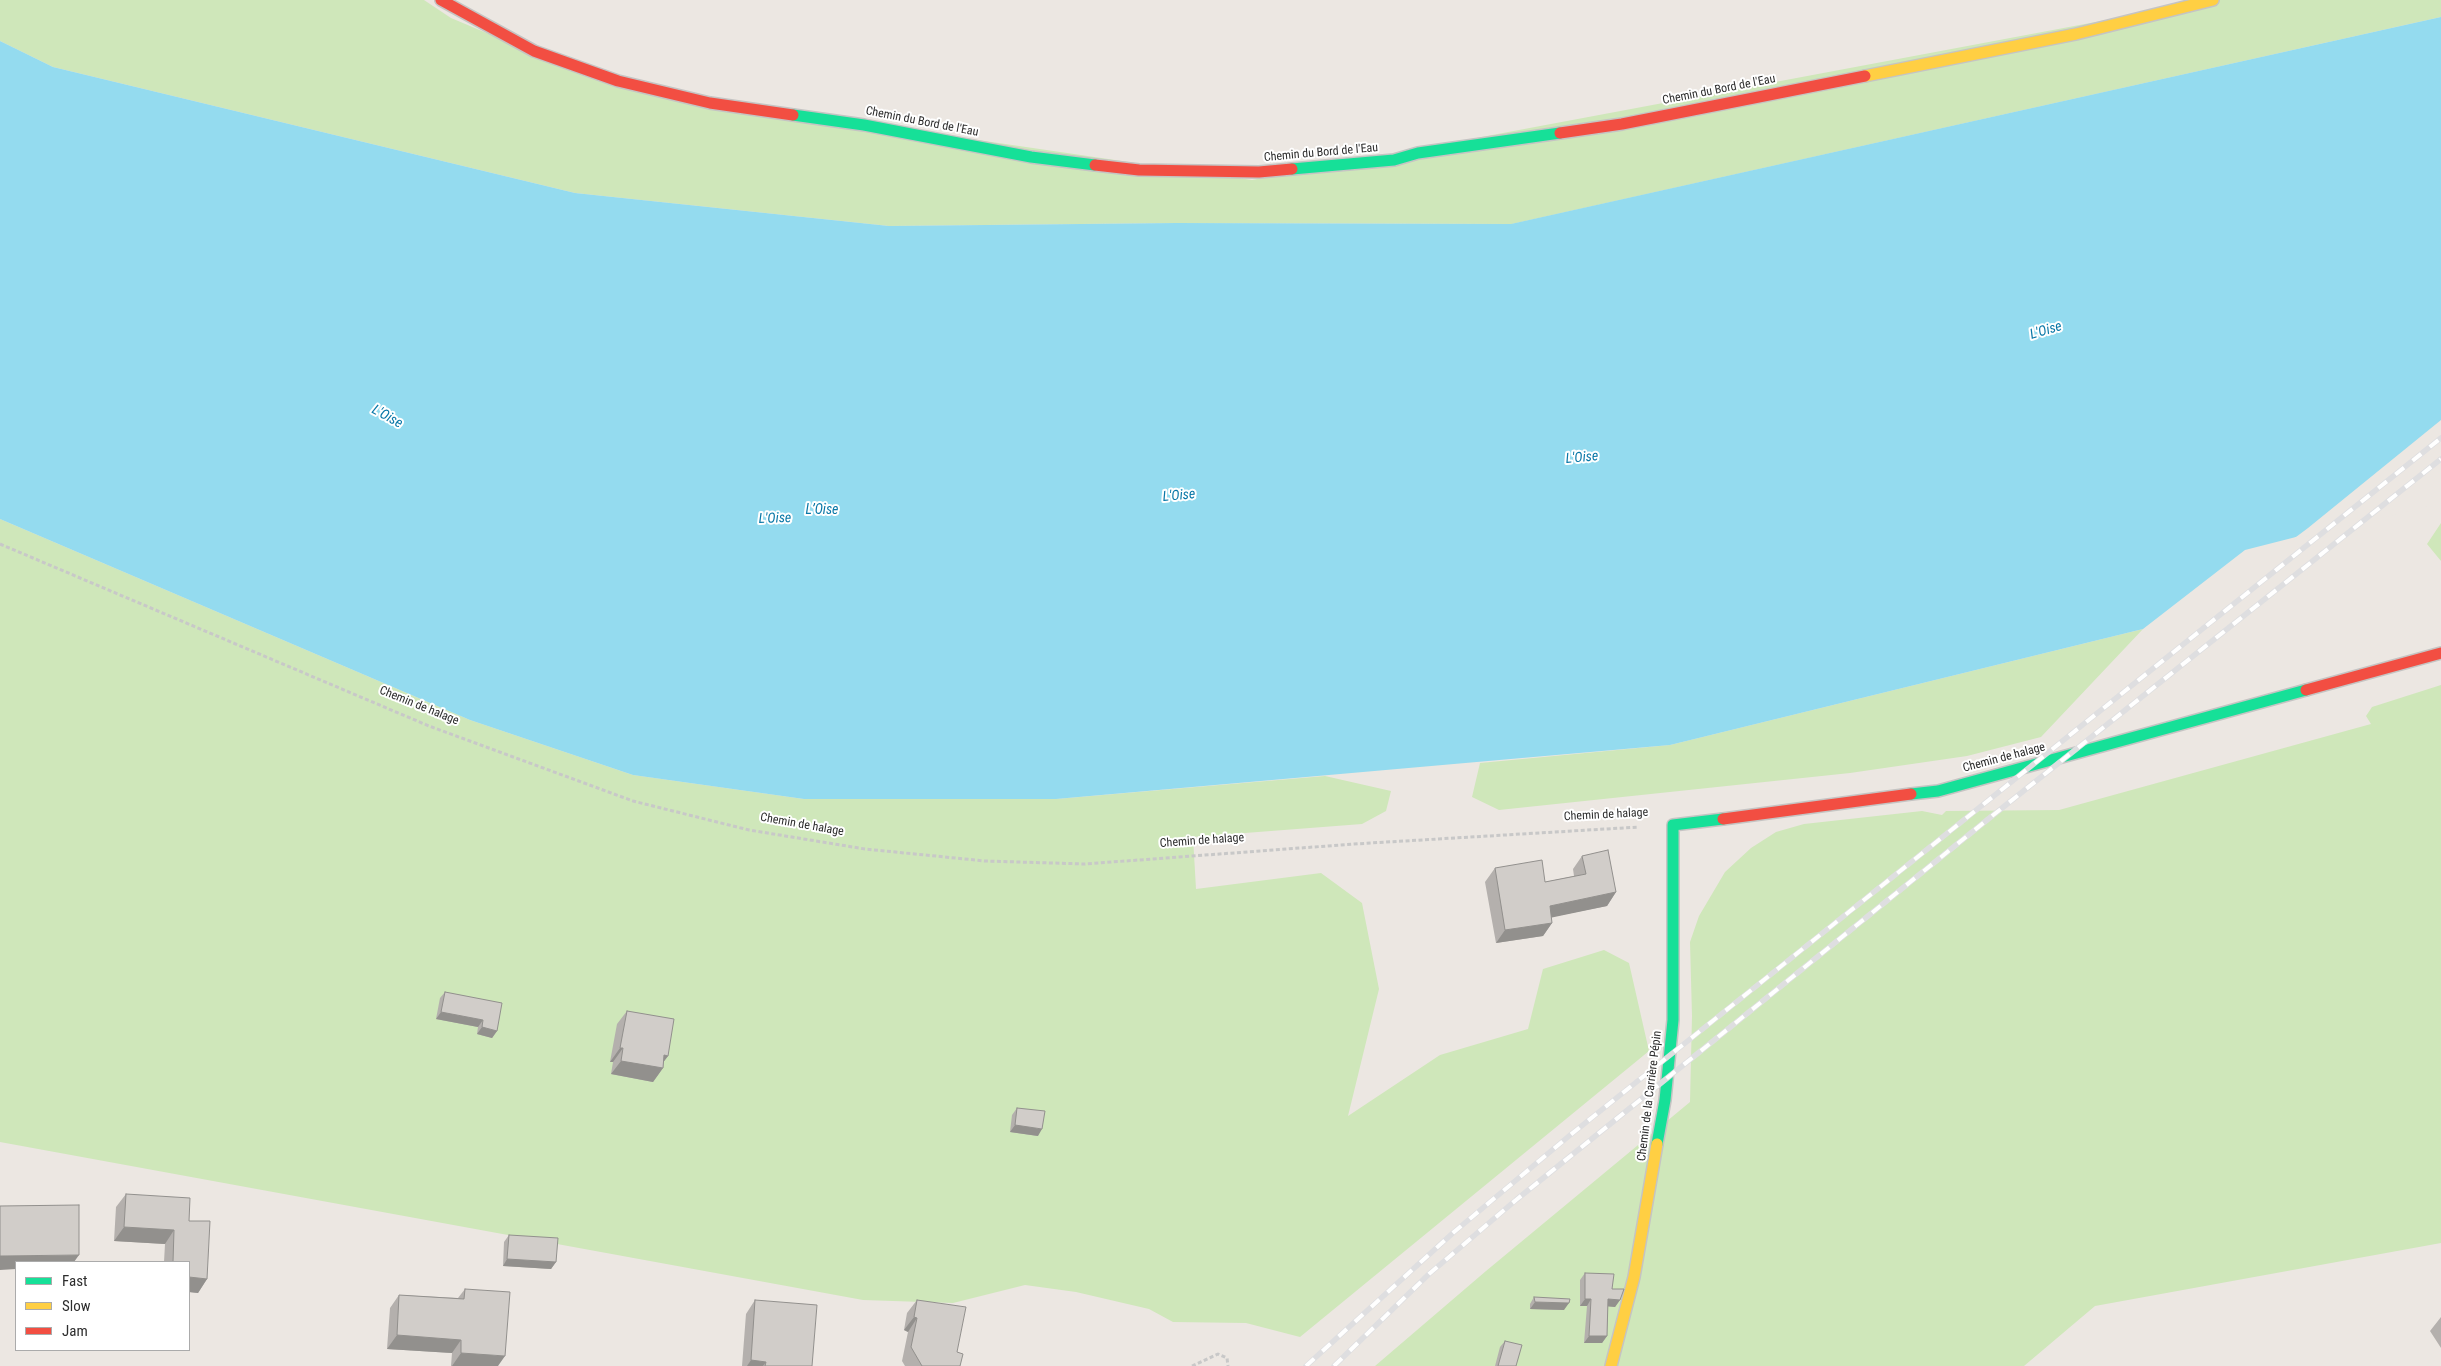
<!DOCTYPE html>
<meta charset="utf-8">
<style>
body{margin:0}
#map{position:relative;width:2441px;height:1366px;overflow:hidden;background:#ece7e2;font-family:"Roboto Condensed",sans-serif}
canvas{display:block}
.legend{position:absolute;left:15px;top:1261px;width:175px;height:90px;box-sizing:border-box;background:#fff;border:1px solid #ababab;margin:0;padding:6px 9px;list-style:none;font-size:15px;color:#2d2d2d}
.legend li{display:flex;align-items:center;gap:10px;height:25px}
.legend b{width:25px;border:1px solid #ababab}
</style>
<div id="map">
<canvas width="2441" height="1366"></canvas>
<ul class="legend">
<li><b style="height:6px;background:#16e098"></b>Fast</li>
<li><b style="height:6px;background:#ffcf43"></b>Slow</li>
<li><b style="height:6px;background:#f24e42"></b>Jam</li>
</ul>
</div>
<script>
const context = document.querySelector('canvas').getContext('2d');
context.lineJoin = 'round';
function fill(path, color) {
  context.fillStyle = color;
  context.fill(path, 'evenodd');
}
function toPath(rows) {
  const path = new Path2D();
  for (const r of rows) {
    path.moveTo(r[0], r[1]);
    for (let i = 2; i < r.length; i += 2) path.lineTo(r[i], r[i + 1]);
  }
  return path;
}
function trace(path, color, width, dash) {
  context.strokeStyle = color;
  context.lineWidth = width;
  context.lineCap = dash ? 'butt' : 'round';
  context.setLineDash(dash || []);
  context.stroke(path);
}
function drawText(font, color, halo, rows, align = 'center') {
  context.font = font + ' "Roboto Condensed",sans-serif';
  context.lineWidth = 4;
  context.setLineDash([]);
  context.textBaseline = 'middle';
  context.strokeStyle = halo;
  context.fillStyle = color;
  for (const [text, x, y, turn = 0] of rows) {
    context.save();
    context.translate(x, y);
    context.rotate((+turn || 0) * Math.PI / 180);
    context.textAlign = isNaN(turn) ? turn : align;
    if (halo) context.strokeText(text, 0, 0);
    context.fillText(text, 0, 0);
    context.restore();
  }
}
const green = toPath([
 [0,0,424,0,451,18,615,87,1252,180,2213,0,2441,0,2441,17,1512,224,1176,223,889,226,575,193,53,67,0,41],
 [0,519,470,720,633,775,804,799,1056,799,1325,776,1391,791,1386,811,1362,824,1193,837,1196,889,1321,873,1362,903,1379,989,1348,1116,1440,1055,1528,1029,1543,969,1604,950,1629,963,1649,1051,1300,1337,1246,1323,1173,1322,1149,1309,1076,1292,1025,1285,953,1303,863,1300,0,1142],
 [2441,523,2441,561,2427,544],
 [2143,629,2041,737,1967,756,1850,773,1499,810,1472,797,1480,763,1670,745],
 [2441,685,2441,1243,2095,1306,2024,1366,1375,1366,1486,1271,1690,1102,1692,1016,1690,942,1699,916,1725,872,1751,848,1776,832,1804,824,1922,811,1942,815,1946,811,2059,810,2371,724,2366,716,2372,707]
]);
const water = toPath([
 [2441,17,2441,500,2245,550,2143,629,1670,745,1056,799,804,799,633,775,470,720,0,519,0,41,53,67,575,193,889,226,1176,223,1511,224]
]);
const pier = toPath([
 [2441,420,2441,503,2292,540,2308,528]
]);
const path = toPath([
 [0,544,429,726,633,801,749,830,865,849,985,861,1085,864,1354,844,1639,827],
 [1192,1366,1218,1354,1227,1358,1228,1366]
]);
const fast = toPath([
 [793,115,864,125,1031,157,1095,165],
 [1292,169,1394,160,1418,153,1560,133],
 [1911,794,1938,791,2306,690],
 [1657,1144,1665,1100,1673,1020,1673,825,1723,819]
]);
const slow = toPath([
 [1865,76,2076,34,2213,0],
 [1611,1366,1634,1277,1657,1144]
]);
const jam = toPath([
 [441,0,534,51,618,81,710,103,793,115],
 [1560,133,1622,124,1865,76],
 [1095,165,1139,170,1259,172,1292,169],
 [2306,690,2441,653],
 [1723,819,1911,794]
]);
const rail = toPath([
 [1306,1366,1454,1232,1569,1136,2441,438],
 [1334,1366,1429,1274,1516,1200,1987,820,2441,459]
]);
const wall = toPath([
 [1582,856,1616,892,1607,906,1551,917,1552,923,1543,936,1496,943,1485,882,1495,868,1545,882,1574,876,1573,869],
 [445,992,497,1031,492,1038,477,1034,478,1027,436,1019,440,998],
 [627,1011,668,1056,664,1061,663,1068,653,1082,611,1074,613,1062,610,1062,617,1024],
 [1017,1108,1038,1136,1010,1132,1012,1115],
 [126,1194,189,1221,207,1279,198,1293,189,1292,189,1262,164,1262,165,1244,114,1241,116,1207],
 [509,1235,556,1262,551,1269,503,1266,504,1242],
 [1585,1273,1612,1289,1620,1300,1615,1307,1608,1306,1607,1336,1602,1343,1584,1343,1587,1306,1580,1306,1580,1280],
 [465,1289,498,1366,451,1366,452,1353,387,1349,390,1308,399,1295,458,1298],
 [1534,1297,1564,1310,1530,1309,1530,1304],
 [755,1300,812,1366,742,1366,746,1314],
 [917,1300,957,1352,960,1366,905,1366,902,1361,908,1332,904,1330,907,1313],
 [2441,1317,2441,1348,2430,1331],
 [1505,1341,1516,1366,1495,1366,1500,1347]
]);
const shadedWall = toPath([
 [1616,892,1607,906,1540,920,1550,906],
 [1552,923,1543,936,1496,943,1505,930],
 [441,1012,483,1020,478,1027,436,1019],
 [482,1027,497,1031,492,1038,477,1034],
 [620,1048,623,1048,613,1062,610,1062],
 [664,1055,668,1056,659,1068,663,1068,653,1082,611,1074,621,1061],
 [1015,1125,1042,1129,1038,1136,1010,1132],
 [124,1227,174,1230,165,1244,114,1241],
 [79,1255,74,1262,16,1262,16,1269,0,1270,0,1256],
 [507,1259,556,1262,551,1269,503,1266],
 [189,1277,207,1279,198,1293,189,1292],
 [1585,1299,1591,1299,1587,1306,1580,1306],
 [1608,1299,1620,1300,1615,1307,1603,1306],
 [1535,1302,1569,1303,1564,1310,1530,1309],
 [914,1317,917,1318,908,1332,904,1330],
 [397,1335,461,1340,452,1353,387,1349],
 [1589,1336,1607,1336,1602,1343,1584,1343],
 [461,1353,505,1356,498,1366,452,1366],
 [751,1360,766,1362,763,1366,747,1366]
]);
const building = toPath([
 [1608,850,1616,892,1550,906,1552,923,1505,930,1495,868,1542,860,1545,882,1586,874,1582,856,1608,850],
 [445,992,502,1003,497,1031,482,1027,483,1020,441,1012,445,992],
 [627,1011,674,1019,668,1056,664,1055,663,1068,621,1061,623,1048,620,1048,627,1011],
 [1017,1108,1045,1111,1042,1129,1015,1125,1017,1108],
 [126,1194,190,1198,189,1221,210,1221,207,1279,189,1277,189,1262,173,1262,174,1230,124,1227,126,1194],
 [79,1205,79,1255,0,1256,0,1206,79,1205],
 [509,1235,558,1238,556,1262,507,1259,509,1235],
 [1585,1273,1614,1274,1612,1289,1624,1289,1620,1300,1608,1299,1607,1336,1589,1336,1591,1299,1585,1299,1585,1273],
 [465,1289,510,1292,505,1356,461,1353,461,1340,397,1335,399,1295,464,1299,465,1289],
 [1534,1297,1570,1299,1569,1303,1535,1302,1534,1297],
 [755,1300,817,1305,812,1366,765,1366,766,1362,751,1360,755,1300],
 [917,1300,966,1307,957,1352,963,1354,960,1366,922,1366,911,1347,917,1318,914,1317,917,1300],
 [1505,1341,1522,1345,1516,1366,1498,1366,1505,1341]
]);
const streetNames = [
 ["Chemin du Bord de l'Eau",1719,90,-11],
 ["Chemin du Bord de l'Eau",922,122,11],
 ["Chemin du Bord de l'Eau",1321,153,-5],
 ["Chemin de halage",419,706,22],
 ["Chemin de halage",2004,758,-15],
 ["Chemin de halage",1606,815,-3],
 ["Chemin de halage",802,825,10],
 ["Chemin de halage",1202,841,-4],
 ["Chemin de la Carrière Pépin",1650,1096,-83]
];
const waterNames = [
 ["L'Oise",2046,331,-17],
 ["L'Oise",387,417,29],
 ["L'Oise",1582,458,-5],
 ["L'Oise",1179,496,-5],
 ["L’Oise",822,510],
 ["L'Oise",775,519,-2]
];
fill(green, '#cfe7ba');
fill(water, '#94dbef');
fill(pier, '#ece7e2');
trace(fast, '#c5c4c3', 14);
trace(slow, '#c5c4c3', 14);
trace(jam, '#c5c4c3', 14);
trace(path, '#c8c8c8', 3, [4, 2.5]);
trace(fast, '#16e098', 11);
trace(slow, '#ffcf43', 11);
trace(jam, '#f24e42', 11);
trace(rail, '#dedee0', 5.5);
trace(rail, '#fff', 4, [11]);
fill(wall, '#b4b0ad');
fill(shadedWall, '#92908d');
fill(building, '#d1cdc9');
trace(building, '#92908d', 1);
drawText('12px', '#2d2d2d', '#fff', streetNames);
drawText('italic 14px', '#0877a7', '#fff', waterNames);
</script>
